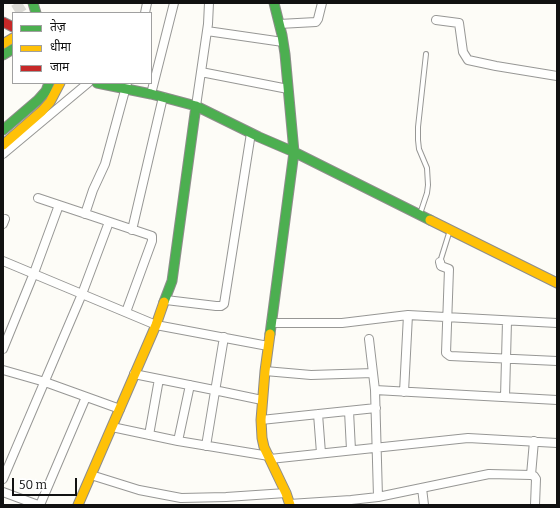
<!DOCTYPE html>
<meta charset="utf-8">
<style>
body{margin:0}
#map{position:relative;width:560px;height:508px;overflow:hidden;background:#fdfcf7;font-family:Bitter,"Noto Sans Devanagari",serif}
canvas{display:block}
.frame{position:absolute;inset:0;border:4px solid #111;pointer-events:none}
.legend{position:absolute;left:12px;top:12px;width:140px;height:72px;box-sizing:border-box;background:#fff;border:1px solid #a0a0a0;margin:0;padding:5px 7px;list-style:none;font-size:12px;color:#111}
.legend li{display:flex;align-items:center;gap:8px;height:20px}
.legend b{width:20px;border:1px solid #a0a0a0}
.scale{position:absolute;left:12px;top:478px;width:65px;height:18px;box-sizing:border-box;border:2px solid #111;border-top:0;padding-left:5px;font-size:12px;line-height:14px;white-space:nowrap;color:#111;-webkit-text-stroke:3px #fff;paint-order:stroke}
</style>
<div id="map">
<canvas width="560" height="508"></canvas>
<div class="frame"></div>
<ul class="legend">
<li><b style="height:5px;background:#4caf50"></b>तेज़</li>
<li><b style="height:5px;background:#ffc107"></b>धीमा</li>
<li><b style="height:5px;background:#c62828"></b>जाम</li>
</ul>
<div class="scale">50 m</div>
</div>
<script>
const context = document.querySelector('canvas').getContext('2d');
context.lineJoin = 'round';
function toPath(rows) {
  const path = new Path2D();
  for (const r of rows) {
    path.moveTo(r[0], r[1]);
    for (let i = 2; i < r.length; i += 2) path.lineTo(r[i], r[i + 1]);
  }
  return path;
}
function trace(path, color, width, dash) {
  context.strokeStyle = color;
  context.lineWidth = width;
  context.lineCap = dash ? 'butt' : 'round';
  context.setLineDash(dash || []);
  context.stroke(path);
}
const secondaryTunnel = toPath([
 [16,3,22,13]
]);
const lane = toPath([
 [420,214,427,193,428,185,427,168,419,149,418,140,418,127,426,54],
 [440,262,450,230]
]);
const street = toPath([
 [145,13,147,3],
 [436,20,459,23,463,52,468,60,496,66,557,76],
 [279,24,316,22,318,19,322,3],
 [207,31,283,42],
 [201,72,288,89],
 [151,94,174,3],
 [196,106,208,24,209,3],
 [3,154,88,83],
 [38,198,152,236,152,241,126,312],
 [85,214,93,190,105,164,127,83],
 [3,224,5,219],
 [132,230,163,97],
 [3,261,156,325,268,346],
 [440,262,441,266,449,269,446,353,450,356,557,361],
 [166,300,216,306,221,306,224,304,251,133],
 [271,323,342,323,408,315,557,323],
 [3,349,34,273,59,205],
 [3,370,45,382,120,409],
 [265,371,311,375,373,373],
 [134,374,214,390,262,400],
 [375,390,557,400],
 [404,392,408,315],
 [505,397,507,321],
 [349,411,351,450],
 [318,414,321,453],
 [261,420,376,408],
 [112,427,178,441,269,456],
 [149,435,159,379],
 [178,441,190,385],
 [206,446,224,337],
 [270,459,468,438,557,443],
 [91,475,139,490,181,498,226,497,286,493],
 [531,475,534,441],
 [3,479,82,294,109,222],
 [422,488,424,505],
 [3,492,38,505],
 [378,497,489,474,531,475,534,476,536,479,535,505],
 [289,504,351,500,378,497,375,390,369,339],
 [40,505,86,397]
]);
const fast = toPath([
 [33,3,36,13],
 [3,55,13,49],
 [97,83,151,94,196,106,259,137,294,152,430,220],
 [3,130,38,100,46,91,49,83],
 [164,302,172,281,196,106],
 [270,334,294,152,285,54,282,35,274,3]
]);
const slow = toPath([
 [3,44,13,38],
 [3,145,42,111,50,102,60,83],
 [430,220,557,283],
 [270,334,265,371,261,420,262,438,264,447,286,493,290,505],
 [78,505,156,325,164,302]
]);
const jam = toPath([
 [3,22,13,27]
]);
trace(secondaryTunnel, '#dad9d4', 11, [11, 5.5]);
trace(lane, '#979795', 6);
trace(street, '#979795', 10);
trace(fast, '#8e8d8b', 11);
trace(slow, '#8e8d8b', 11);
trace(jam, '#8e8d8b', 11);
trace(lane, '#fffffe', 4);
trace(street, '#fffffe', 8);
trace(fast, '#4caf50', 9);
trace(slow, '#ffc107', 9);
trace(jam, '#c62828', 9);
</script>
